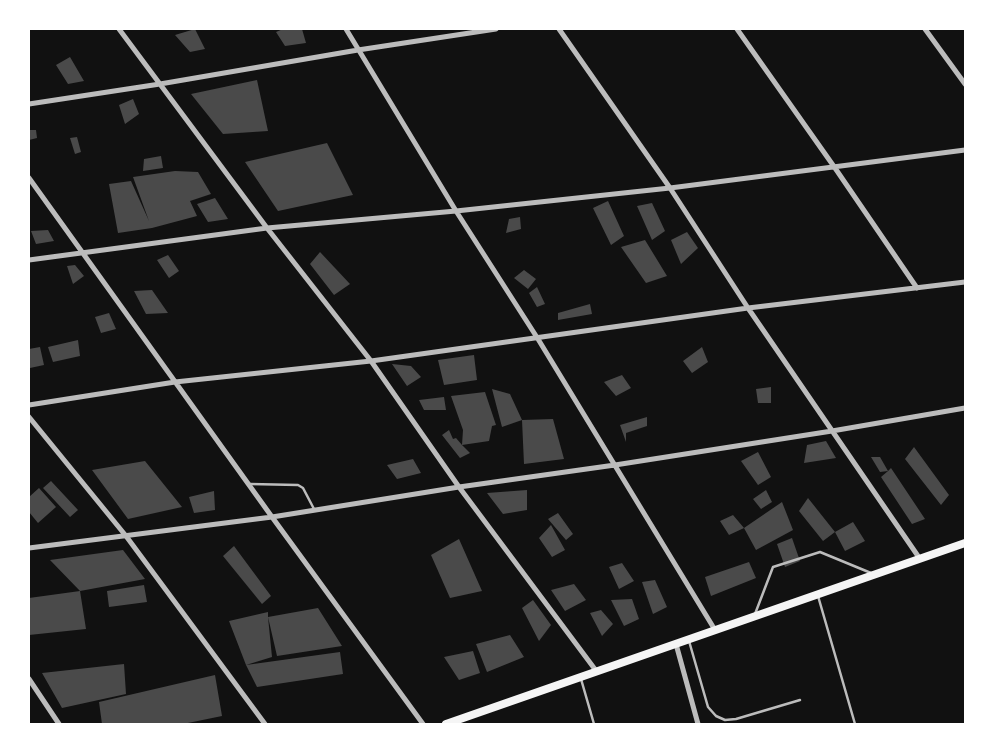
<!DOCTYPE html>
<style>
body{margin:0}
#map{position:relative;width:994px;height:753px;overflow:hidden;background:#111;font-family:"Source Sans 3",sans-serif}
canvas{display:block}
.frame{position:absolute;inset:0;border:30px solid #fff;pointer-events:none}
</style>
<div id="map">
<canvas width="994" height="753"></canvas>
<div class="frame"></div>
</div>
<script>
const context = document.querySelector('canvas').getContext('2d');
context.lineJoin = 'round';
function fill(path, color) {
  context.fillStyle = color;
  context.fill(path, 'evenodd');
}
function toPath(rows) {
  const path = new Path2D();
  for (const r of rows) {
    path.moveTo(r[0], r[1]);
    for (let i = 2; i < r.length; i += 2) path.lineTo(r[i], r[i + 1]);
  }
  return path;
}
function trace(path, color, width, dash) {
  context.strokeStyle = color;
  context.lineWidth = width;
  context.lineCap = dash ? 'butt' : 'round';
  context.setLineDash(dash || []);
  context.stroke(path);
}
const building = toPath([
 [195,29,205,49,190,52,175,35],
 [283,29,302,29,306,43,285,46,276,32],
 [70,57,84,81,68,84,56,65],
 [257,80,268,131,223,134,191,94],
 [133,99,139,114,125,124,119,105],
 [29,130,36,130,37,138,29,140],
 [77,137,81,152,75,154,70,138],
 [327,143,353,195,278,211,245,162],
 [161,156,163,168,143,171,144,159],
 [175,171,198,172,211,194,190,201,197,216,152,228,118,233,109,184,131,181,149,221,133,177],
 [215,198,228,219,208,222,197,204],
 [608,201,624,236,611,245,593,208],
 [652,203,665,231,652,240,637,206],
 [520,217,521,229,506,233,509,219],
 [48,230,54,241,36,244,31,231],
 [687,232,698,248,681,264,671,240],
 [645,240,667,276,646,283,621,247],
 [320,252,350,284,334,295,310,264],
 [168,255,179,271,169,278,157,260],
 [75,265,84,276,73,284,67,266],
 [524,270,536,279,528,289,514,278],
 [537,287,545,304,537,307,529,293],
 [152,290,168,313,146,314,134,291],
 [590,304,592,314,558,320,558,313],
 [109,313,116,329,101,333,95,317],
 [78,340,80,356,53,362,48,347],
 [40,347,44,365,30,368,29,349],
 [702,347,708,362,692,373,683,361],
 [474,355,477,380,444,385,438,360],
 [392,364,411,366,421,377,407,386],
 [622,375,631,388,616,396,604,382],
 [771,387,771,403,758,403,756,389],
 [492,389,510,394,522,420,502,427],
 [485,392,496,425,492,426,489,441,462,445,470,453,460,458,442,435,449,430,453,439,456,438,462,445,463,430,451,396],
 [444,397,446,410,424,410,419,400],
 [647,417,647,426,626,433,626,442,620,425],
 [553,419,564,459,524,464,522,420],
 [826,441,836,458,804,463,807,445],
 [914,447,949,495,941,505,905,459],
 [758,452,771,477,758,485,741,461],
 [871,457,880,457,888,471,891,468,925,519,912,524,881,477,888,471,880,472],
 [413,459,421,473,397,479,387,465],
 [145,461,182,507,128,519,92,470],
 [51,481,78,510,70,517,43,488],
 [39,488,56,507,38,523,29,512,29,497],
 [527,490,527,510,503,514,487,493],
 [766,490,772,502,761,509,753,499],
 [214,491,215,510,194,513,189,497],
 [808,498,835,532,823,541,799,511],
 [782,502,793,530,756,550,744,528],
 [558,513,573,534,566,540,548,519],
 [733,515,744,528,729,535,720,521],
 [853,522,865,541,845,551,835,532],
 [551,525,565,550,552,557,539,538],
 [792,538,800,561,785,567,777,544],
 [459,539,482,591,450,598,431,555],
 [234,546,271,596,262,604,223,556],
 [123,550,145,579,80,591,50,560],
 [749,562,756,578,711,596,705,577],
 [622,563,634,581,619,589,609,567],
 [655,580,667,607,653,614,642,582],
 [574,584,586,600,565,611,551,590],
 [144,585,147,602,109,607,107,591],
 [80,591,86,629,29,635,29,598],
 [632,599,639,619,624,626,611,600],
 [533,600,551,625,539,641,522,608],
 [318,608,342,646,277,656,268,617,272,657,246,665,229,621,268,612,268,617],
 [601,610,613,624,602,636,590,613],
 [510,635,524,657,487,672,476,644],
 [473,651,480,673,459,680,444,657],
 [340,652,343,674,257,687,246,665],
 [124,664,126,694,62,708,42,673],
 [215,675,222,716,183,724,102,724,99,702]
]);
const service = toPath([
 [250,484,298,485,303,488,314,509],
 [818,596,855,724],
 [755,614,773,567,820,552,871,573],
 [689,641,708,707,716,716,725,720,736,719,800,700],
 [581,679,594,724]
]);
const minor = toPath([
 [119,29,267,228,371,361,459,487,597,672],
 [346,29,456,211,538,339,715,630],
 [559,29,670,188,748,308,920,559],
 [737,29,835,168,917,288],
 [925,29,965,84],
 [29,104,160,84,358,50,496,29],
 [29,178,272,517,423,724],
 [29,260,267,228,456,211,670,188,965,150],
 [29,405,175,382,371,361,748,308,965,282],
 [29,417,126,536,265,724],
 [29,548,272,517,459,487,615,465,832,431,965,408],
 [676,644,698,724],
 [29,679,59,724]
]);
const trunk = toPath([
 [446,724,965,543]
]);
fill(building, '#4a4a4a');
trace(service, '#bcbcbc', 2.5);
trace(minor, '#bcbcbc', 5);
trace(trunk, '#f5f5f5', 8);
</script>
